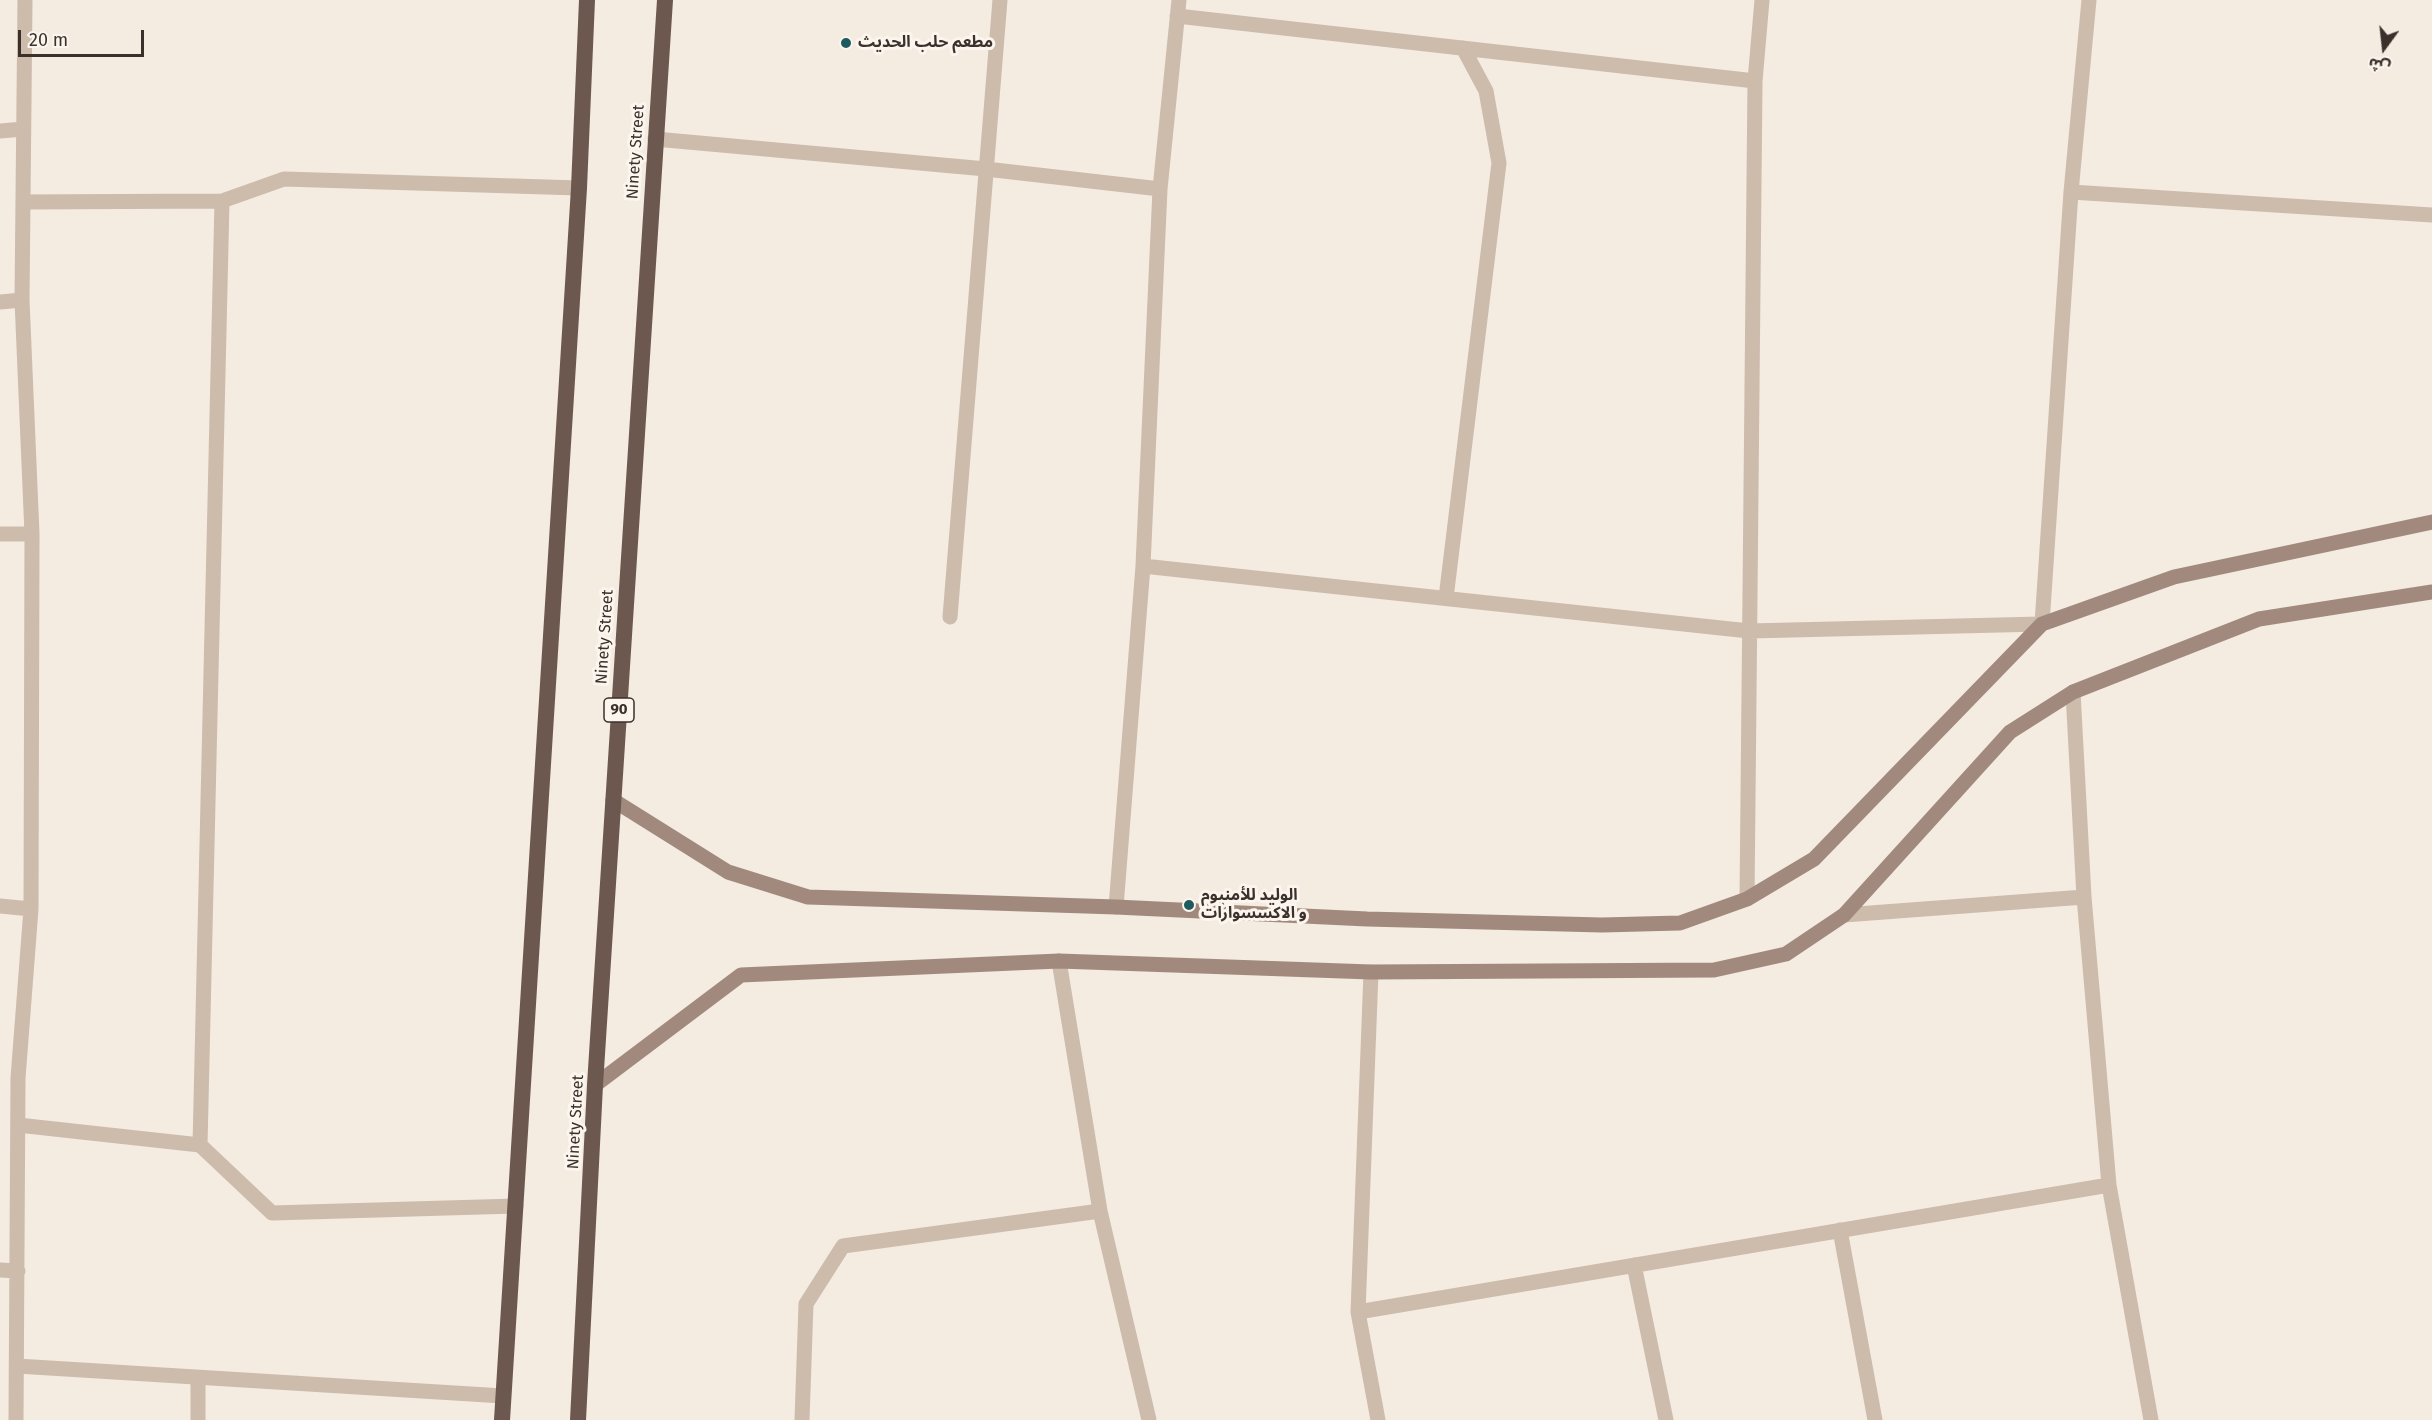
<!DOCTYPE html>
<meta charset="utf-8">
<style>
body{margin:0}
#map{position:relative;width:2432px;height:1420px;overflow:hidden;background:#f4ebe1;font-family:"Fira Sans","Noto Sans Arabic",sans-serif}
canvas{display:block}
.north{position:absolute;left:2354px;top:18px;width:60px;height:60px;-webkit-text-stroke:4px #fbf5ee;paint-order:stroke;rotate:195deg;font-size:16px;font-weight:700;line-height:24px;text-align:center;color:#3b302b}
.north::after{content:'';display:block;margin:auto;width:21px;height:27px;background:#3b302b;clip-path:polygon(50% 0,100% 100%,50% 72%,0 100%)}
.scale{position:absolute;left:18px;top:30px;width:126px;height:27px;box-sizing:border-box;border:3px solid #3b302b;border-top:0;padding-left:8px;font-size:18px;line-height:21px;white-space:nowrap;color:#3b302b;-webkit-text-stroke:4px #fbf5ee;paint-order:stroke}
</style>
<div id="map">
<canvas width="2432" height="1420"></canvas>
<div class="north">ش</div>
<div class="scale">20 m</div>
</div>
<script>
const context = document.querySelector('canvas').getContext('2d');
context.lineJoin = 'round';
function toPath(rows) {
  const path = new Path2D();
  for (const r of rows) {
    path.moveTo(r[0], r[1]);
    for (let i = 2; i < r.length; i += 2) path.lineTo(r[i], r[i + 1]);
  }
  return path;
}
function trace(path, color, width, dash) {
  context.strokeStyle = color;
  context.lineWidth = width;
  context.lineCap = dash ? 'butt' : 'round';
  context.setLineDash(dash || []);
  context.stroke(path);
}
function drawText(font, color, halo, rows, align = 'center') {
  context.font = font + ' "Fira Sans","Noto Sans Arabic",sans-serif';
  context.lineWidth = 6;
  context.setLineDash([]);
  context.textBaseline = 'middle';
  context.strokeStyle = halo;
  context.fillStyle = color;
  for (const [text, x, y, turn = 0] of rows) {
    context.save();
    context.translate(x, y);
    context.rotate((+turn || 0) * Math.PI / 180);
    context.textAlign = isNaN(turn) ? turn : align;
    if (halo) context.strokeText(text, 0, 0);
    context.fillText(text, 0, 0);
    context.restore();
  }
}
const minor = toPath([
 [1177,16,1755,81],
 [0,131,23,129],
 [655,139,986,169,1160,189],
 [2071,192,2432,215],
 [23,202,222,201,284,179,579,188],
 [0,302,22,300],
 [0,534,32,534],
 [1143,566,1749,631,2042,624,2071,192,2089,0],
 [1446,598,1499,163,1486,91,1463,48],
 [950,617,1000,0],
 [2073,692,2084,897,2109,1185,2151,1420],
 [1747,899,1755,81,1762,0],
 [0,906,31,909],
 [1116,907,1143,566,1160,189,1179,0],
 [1844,915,2084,897],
 [1059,961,1100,1211],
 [1371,972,1358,1312,1378,1420],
 [18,1125,200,1145,272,1213,516,1206],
 [200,1145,222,201],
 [1840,1230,1875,1420],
 [1634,1265,1666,1420],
 [0,1270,18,1271],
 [1358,1312,2109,1185],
 [17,1366,503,1396],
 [16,1420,18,1078,31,909,32,534,22,300,25,0],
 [198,1420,198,1378],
 [802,1420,806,1304,843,1246,1100,1211,1149,1420]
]);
const secondary = toPath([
 [613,800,728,872,808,897,1116,907,1367,919,1602,925,1680,923,1747,899,1814,859,2042,624,2174,577,2432,522],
 [595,1085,741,975,1059,961,1371,972,1714,970,1786,954,1844,915,2010,732,2073,692,2259,619,2432,592]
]);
const trunk = toPath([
 [502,1420,579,188,587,0],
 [578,1420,595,1085,665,0]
]);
const markers = [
 [846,43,6,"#1f5a5e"],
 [1189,905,6,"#1f5a5e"]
];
const shields = [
 [619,710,30]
];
const shieldNames = [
 ["90",619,710]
];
const poiNames = [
 ["مطعم حلب الحديث",858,43],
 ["الوليد للأمنيوم",1201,896],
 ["و الاكسسوارات",1201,914]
];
const streetNames = [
 ["Ninety Street",636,152,-86],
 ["Ninety Street",605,637,-86],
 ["Ninety Street",576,1122,-87]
];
trace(minor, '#cdbbac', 15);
trace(secondary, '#a18a7d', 15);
trace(trunk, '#6c584f', 16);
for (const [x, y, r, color] of markers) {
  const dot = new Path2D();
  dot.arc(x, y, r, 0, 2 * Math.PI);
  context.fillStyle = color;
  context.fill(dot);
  trace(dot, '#fbf5ee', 2);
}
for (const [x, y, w] of shields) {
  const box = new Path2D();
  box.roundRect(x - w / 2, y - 12, w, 24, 4.5);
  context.fillStyle = '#fbf5ee';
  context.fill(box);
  trace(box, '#3b302b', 1.5);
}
drawText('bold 15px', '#3b302b', null, shieldNames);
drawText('bold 16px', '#3b302b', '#fbf5ee', poiNames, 'left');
drawText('16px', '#3b302b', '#fbf5ee', streetNames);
</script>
